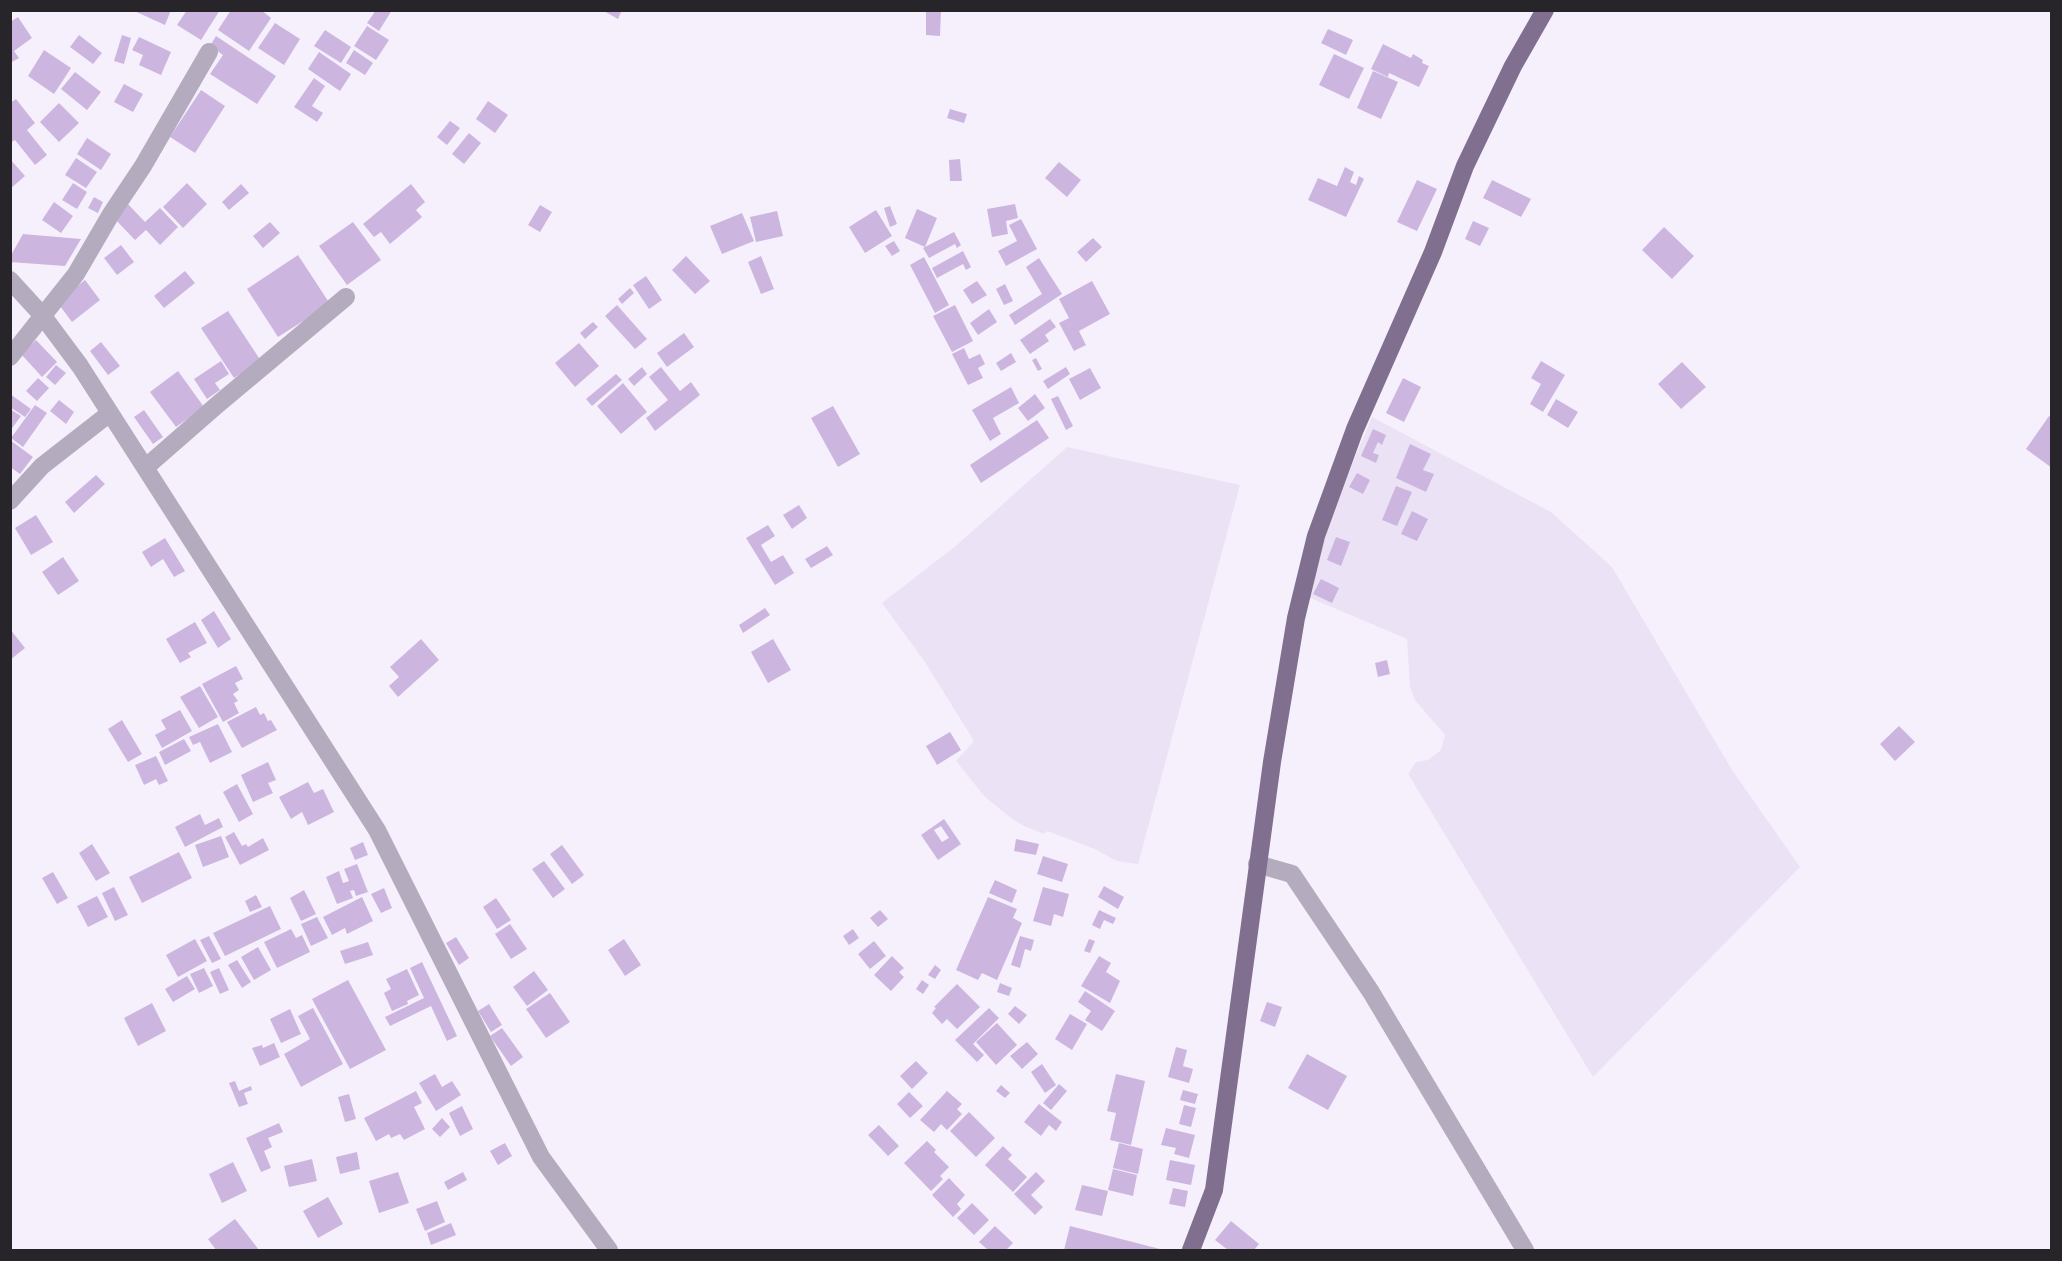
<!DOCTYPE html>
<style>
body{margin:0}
#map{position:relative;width:2062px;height:1261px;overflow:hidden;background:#f6f0fc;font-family:"Source Sans 3",sans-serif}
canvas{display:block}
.frame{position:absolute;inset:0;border:12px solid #28252a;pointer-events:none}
</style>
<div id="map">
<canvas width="2062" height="1261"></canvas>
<div class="frame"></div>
</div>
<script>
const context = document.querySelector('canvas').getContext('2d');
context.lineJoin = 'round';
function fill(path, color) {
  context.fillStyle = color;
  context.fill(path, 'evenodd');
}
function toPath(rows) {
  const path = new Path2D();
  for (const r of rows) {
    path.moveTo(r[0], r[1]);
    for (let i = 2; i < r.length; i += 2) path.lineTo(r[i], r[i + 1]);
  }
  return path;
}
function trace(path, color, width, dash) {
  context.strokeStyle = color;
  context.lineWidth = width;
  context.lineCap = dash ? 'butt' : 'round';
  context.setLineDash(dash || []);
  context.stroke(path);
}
const built = toPath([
 [1372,417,1551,512,1612,567,1732,770,1800,867,1593,1077,1408,774,1416,762,1428,760,1441,750,1445,735,1415,700,1410,687,1407,639,1308,597,1333,510],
 [1067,447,1240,485,1138,864,1117,861,1095,849,1047,831,1044,834,1026,827,1011,818,985,797,956,761,974,741,925,662,882,603,958,544]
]);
const building = toPath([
 [132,10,171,10,165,25],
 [187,10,220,10,201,40,177,25],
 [231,10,261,10,271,18,249,51,218,30],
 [376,10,392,10,379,31,367,23],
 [602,10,622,10,618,19],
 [926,10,941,10,940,36,926,35],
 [18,17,32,38,14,51,19,58,10,63,10,22],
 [275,23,300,39,284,65,258,48],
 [367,26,389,40,376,60,354,46],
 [1328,29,1353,40,1346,55,1321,43],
 [325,30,351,47,341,63,314,46],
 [79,35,102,53,93,64,70,47],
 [122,35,131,38,124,64,114,61],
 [216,36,276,76,257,104,210,74,223,55,210,46],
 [139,37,171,52,161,75,139,65,143,55,132,50],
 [1383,44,1411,58,1413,54,1423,60,1422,63,1429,66,1419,87,1389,73,1388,77,1371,69],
 [44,50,71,68,54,94,28,76],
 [354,50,373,63,365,75,346,63],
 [319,52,351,74,340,91,308,69],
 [1334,54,1364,68,1349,99,1319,85],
 [1373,71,1398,82,1381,119,1357,108],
 [75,72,101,92,87,110,61,89],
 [314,78,325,86,312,106,323,113,317,122,294,107],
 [124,84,143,94,133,112,114,102],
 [201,90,225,106,195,153,170,137],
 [16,99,35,123,27,130,47,155,35,165,15,140,10,143,10,103],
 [488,101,508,115,495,133,476,119],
 [59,103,79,123,59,142,40,122],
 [950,109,967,114,964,123,947,118],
 [450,121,460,128,447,145,437,137],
 [469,133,481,143,464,164,452,154],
 [87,138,111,154,101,170,77,154],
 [76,158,97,172,86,188,65,175],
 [10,159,25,176,10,189],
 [960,159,962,181,950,181,949,160],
 [1059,162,1081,180,1067,197,1045,178],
 [1345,167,1354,172,1350,182,1356,185,1359,176,1364,179,1346,217,1308,200,1318,178,1337,186],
 [1417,180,1437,189,1417,231,1397,222],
 [1492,180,1531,199,1521,217,1483,198],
 [73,183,87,192,77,209,62,200],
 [187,183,207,204,183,228,163,207],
 [241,184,249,193,229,210,222,202],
 [411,184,425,202,416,210,422,217,390,244,381,232,374,237,363,224],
 [94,197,103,202,98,213,88,208],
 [54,202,73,216,61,233,42,220],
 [126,202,145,222,160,208,178,227,160,245,146,230,135,240,112,216],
 [1015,204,1018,218,1006,221,1008,234,992,237,987,209],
 [540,205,552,212,540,232,528,225],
 [890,206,897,224,890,227,884,208],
 [917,209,937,218,925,247,905,238],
 [876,210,892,236,865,253,849,227],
 [777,211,783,236,756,242,750,217],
 [742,213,754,241,722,254,710,226],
 [1021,219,1037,249,1006,266,998,251,1017,241,1009,225],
 [1473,221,1489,228,1480,246,1465,239],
 [270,222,280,233,263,248,253,236],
 [353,222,381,260,347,285,319,246],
 [1664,227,1694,256,1672,279,1642,250],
 [954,232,961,245,957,248,955,244,929,258,923,248],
 [23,234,81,239,65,266,10,262,10,257],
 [1093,238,1102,247,1086,262,1077,252],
 [894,241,900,251,892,256,885,246],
 [121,245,134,262,117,275,104,258],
 [963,251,971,267,966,270,963,264,937,278,932,268],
 [298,255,330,304,278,337,247,289],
 [686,256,710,281,695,294,672,270],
 [761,256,774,289,761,294,748,262],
 [924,257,949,305,935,313,910,265],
 [1039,258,1062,294,1015,325,1009,315,1042,294,1026,267],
 [185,271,195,283,164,308,154,296],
 [646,276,662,300,649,309,633,285],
 [85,280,100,300,72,322,57,302],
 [977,281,987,295,972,304,963,290],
 [1092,281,1110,314,1079,331,1086,345,1074,351,1059,323,1069,318,1059,299],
 [1005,284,1013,301,1004,305,996,289],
 [630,288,634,293,622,304,618,299],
 [617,305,647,339,635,349,605,316],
 [955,305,973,341,952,352,933,316],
 [989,309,997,322,978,335,970,323],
 [228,311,261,361,234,378,201,328],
 [1050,319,1056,327,1045,335,1049,341,1030,354,1020,340],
 [593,322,598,327,585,339,580,333],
 [684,333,694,347,667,367,657,353],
 [36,340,57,362,42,377,21,354],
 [101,342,120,366,108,375,90,351],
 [579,343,599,366,575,387,555,363],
 [964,348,969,359,980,354,985,364,978,368,983,378,968,385,952,354],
 [1011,353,1016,362,1001,371,996,363],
 [1036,358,1042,369,1038,371,1032,360],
 [221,361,229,374,215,383,220,390,207,399,194,379],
 [1541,361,1565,375,1543,412,1530,404,1541,384,1531,378],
 [1682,362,1706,387,1681,409,1658,384],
 [56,365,66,373,55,385,46,377],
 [642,367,647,374,634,386,628,379],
 [661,367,680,391,691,382,700,395,655,431,646,418,668,400,649,377],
 [1066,367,1070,374,1048,389,1043,381],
 [1090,368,1101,388,1080,400,1069,379],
 [178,371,204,407,176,427,150,392],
 [616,374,622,380,592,406,586,399],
 [38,378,49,388,37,401,26,391],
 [1403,378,1421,387,1404,422,1386,413],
 [623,383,647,412,621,434,597,406],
 [1011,387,1019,403,993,418,1001,434,990,441,972,410],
 [10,394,31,409,25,417,10,407],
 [1035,394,1045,408,1028,421,1018,408],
 [1058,396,1073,426,1066,430,1051,399],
 [1556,399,1578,412,1568,428,1547,415],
 [59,400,74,412,66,424,50,411],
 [35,405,47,413,23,447,11,438],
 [833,406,860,454,838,467,811,418],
 [10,409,21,416,10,431],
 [144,410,163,437,153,444,134,417],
 [2049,416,2052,418,2052,468,2026,449],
 [1037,420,1049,438,981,483,970,465],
 [1373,429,1386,435,1382,445,1378,442,1373,453,1379,455,1376,463,1361,456],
 [10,440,33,457,20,474,10,467],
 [1410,444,1431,454,1423,470,1434,474,1426,492,1396,478],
 [1357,473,1370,480,1363,494,1349,487],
 [96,475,105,484,74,513,65,502],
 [1396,486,1412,492,1397,526,1382,520],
 [799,505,807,518,792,529,783,515],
 [1412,511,1428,519,1417,541,1401,534],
 [36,515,53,542,31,555,15,528],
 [768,525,775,536,761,545,771,562,783,555,794,573,775,585,746,538],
 [1336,537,1350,542,1341,566,1327,560],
 [165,538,185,571,174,577,163,559,151,567,142,552],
 [827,546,833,555,811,568,805,559],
 [63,557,79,581,58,595,42,572],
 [1321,579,1339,588,1332,603,1313,594],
 [765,608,770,615,743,633,739,625],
 [214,611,231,639,218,648,201,620],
 [195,622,207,643,188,653,191,657,180,663,166,639],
 [10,629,25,648,10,660],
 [421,639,439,660,398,697,389,686,399,677,390,667],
 [773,639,791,670,768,683,751,652],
 [1387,660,1390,674,1378,677,1375,663],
 [236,666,243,679,235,683,239,690,233,694,238,701,234,703,239,713,223,722,202,684],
 [200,686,218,717,199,728,180,697],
 [256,707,260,715,264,713,268,721,271,720,277,730,242,748,227,722],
 [180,710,192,731,162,748,155,735,166,729,161,720],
 [122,720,142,754,128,762,108,729],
 [218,724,232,752,210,763,200,742,193,745,189,737],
 [1899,726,1915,742,1895,761,1880,744],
 [950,732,961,750,937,765,926,746],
 [184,739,191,751,165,765,159,752],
 [156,756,168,781,159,785,156,779,144,785,135,765],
 [268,762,276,780,268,783,273,793,253,802,241,775],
 [308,782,314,793,323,789,334,812,308,825,302,812,291,819,279,797],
 [237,784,253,814,239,822,223,792],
 [200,814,205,825,219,818,223,827,185,847,175,827],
 [944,819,961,844,938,860,921,835],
 [941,826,949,838,942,842,934,830],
 [234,832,242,846,246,844,248,847,263,838,269,850,240,865,225,837],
 [221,836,229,857,203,867,195,845],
 [1016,839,1039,844,1036,855,1014,851],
 [363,842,368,855,355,860,350,848],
 [92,844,110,873,96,881,79,853],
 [562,845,584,875,572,884,550,854],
 [179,852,192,878,142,903,129,877],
 [1043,856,1068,864,1062,882,1037,874],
 [544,861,565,889,553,898,532,869],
 [357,864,368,892,356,896,354,890,350,891,353,898,337,904,326,877,339,871,343,883,349,881,344,869],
 [53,872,68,898,57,904,42,878],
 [995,880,1017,890,1012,903,989,893],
 [1104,886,1124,897,1118,909,1098,897],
 [114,887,128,915,115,921,102,893],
 [1043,887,1069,894,1063,917,1054,914,1051,926,1033,921],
 [384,888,392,908,381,913,371,894],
 [304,890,316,914,301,921,290,898],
 [256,895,262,907,250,912,245,901],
 [97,896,108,917,88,927,77,906],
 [362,897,373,921,347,934,345,928,332,935,323,917],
 [988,897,1017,909,1013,918,1022,923,997,980,982,973,978,980,956,970],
 [496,898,511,920,497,929,483,907],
 [270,906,281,929,225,956,213,933],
 [880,910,888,919,878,927,870,918],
 [1099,910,1116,918,1113,924,1104,920,1100,929,1092,925],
 [317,917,328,938,311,946,301,924],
 [510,924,527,949,511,959,495,934],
 [291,929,296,938,302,935,310,952,277,968,264,942],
 [853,929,859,938,849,945,843,936],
 [209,936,221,959,212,963,200,940],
 [1020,936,1034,940,1031,951,1025,949,1020,968,1011,965],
 [456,937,469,958,459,965,446,943],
 [195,939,207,961,178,977,166,955],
 [624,939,641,965,625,976,608,950],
 [1089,939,1095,941,1090,953,1084,951],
 [874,941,886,956,870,969,858,954],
 [368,942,373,955,345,964,340,951],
 [258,947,271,970,254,980,241,957],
 [892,956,904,968,899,972,904,977,891,991,874,975],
 [1099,956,1111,963,1106,972,1120,981,1110,1003,1081,986],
 [237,960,251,982,242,988,228,965],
 [422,962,457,1036,447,1041,431,1006,390,1026,385,1017,424,998,410,968],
 [935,965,941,970,935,979,928,975],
 [204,968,213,986,199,993,190,974],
 [219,968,229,990,220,994,210,972],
 [407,969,419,995,407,1001,408,1004,392,1011,384,993,391,989,386,979],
 [534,971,548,990,527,1006,513,987],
 [187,976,195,989,173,1002,165,989],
 [348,980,386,1050,350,1069,312,999],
 [922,980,929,985,923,994,916,989],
 [1000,983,1012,988,1009,996,997,992],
 [957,984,980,1007,957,1029,947,1019,942,1024,932,1013,936,1008,934,1007],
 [1085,991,1115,1011,1102,1031,1085,1020,1091,1011,1078,1002],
 [550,993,570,1022,546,1038,526,1009],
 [1267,1002,1282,1007,1275,1027,1260,1021],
 [152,1003,166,1031,138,1046,124,1018],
 [489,1004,502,1025,491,1032,478,1011],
 [1015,1006,1027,1015,1019,1024,1008,1014],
 [313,1008,343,1064,301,1087,284,1054,310,1039,298,1016],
 [989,1008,999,1018,973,1044,984,1055,977,1062,955,1040],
 [290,1009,301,1034,281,1043,270,1019],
 [1070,1014,1087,1024,1072,1050,1055,1039],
 [997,1023,1017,1045,996,1065,976,1042],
 [502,1028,523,1057,511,1066,490,1036],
 [1027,1042,1038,1054,1022,1069,1010,1056],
 [274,1043,280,1057,260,1066,252,1048,262,1045,263,1048],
 [1176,1047,1187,1050,1183,1066,1193,1069,1189,1083,1168,1077],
 [1307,1054,1347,1076,1328,1110,1288,1088],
 [916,1061,928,1073,912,1089,900,1076],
 [1042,1064,1056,1085,1045,1093,1031,1072],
 [435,1074,442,1087,452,1081,461,1095,436,1111,419,1083],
 [1116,1074,1145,1081,1131,1145,1110,1140,1116,1113,1107,1111],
 [235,1081,239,1091,251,1086,252,1090,244,1093,248,1104,239,1107,229,1083],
 [1059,1084,1067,1091,1051,1110,1043,1103],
 [1001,1085,1010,1093,1005,1098,996,1091],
 [1183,1090,1198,1094,1195,1104,1180,1100],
 [416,1091,422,1103,414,1107,425,1129,404,1140,400,1134,391,1138,389,1134,376,1141,364,1118],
 [947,1091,962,1104,957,1109,962,1114,947,1130,941,1124,934,1132,920,1120],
 [909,1092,923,1106,910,1118,897,1104],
 [349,1094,356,1119,345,1122,338,1097],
 [1039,1104,1062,1122,1056,1131,1049,1125,1041,1136,1024,1122],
 [1184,1105,1196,1108,1191,1127,1179,1124],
 [462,1106,473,1129,460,1136,449,1113],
 [969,1112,995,1138,976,1157,950,1131],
 [442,1118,450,1127,440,1137,432,1129],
 [279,1123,283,1132,268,1138,272,1147,264,1151,271,1168,261,1172,246,1138],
 [879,1125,899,1146,888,1156,868,1135],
 [1166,1128,1195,1135,1189,1158,1174,1154,1176,1148,1161,1145],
 [927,1141,936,1150,934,1152,949,1167,940,1176,943,1179,931,1191,904,1163],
 [505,1143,512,1156,498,1165,490,1151],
 [1119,1143,1143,1149,1138,1174,1113,1168],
 [1003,1146,1012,1155,1008,1159,1027,1177,1013,1192,985,1165],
 [357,1152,360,1169,340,1174,336,1157],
 [312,1159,317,1181,289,1187,284,1166],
 [1170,1160,1195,1165,1191,1185,1166,1180],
 [233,1162,247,1191,222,1203,209,1174],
 [1113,1169,1137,1175,1133,1196,1108,1190],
 [398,1172,409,1203,379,1213,369,1181],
 [463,1172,467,1180,448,1190,444,1182],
 [1036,1172,1045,1181,1031,1195,1043,1207,1035,1215,1014,1194],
 [949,1178,965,1195,957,1204,961,1209,953,1217,932,1195],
 [1082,1185,1108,1191,1102,1216,1075,1210],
 [1173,1188,1188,1191,1185,1207,1169,1204],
 [328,1197,343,1224,318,1238,303,1211],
 [437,1201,445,1222,425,1231,416,1209],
 [972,1203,989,1220,974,1235,957,1218],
 [235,1219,259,1250,216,1250,208,1239],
 [1231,1221,1259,1244,1254,1250,1228,1250,1215,1240],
 [451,1223,456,1235,431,1245,427,1233],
 [995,1226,1013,1243,1006,1250,988,1250,979,1242],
 [1070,1226,1164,1250,1064,1250]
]);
const minor = toPath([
 [10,280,42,315,80,366,377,830,541,1157,609,1250],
 [10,357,76,274,111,214,143,166,209,52],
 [146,467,217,405,346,297],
 [10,501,42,466,110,413],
 [1257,864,1292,874,1371,992,1525,1250]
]);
const major = toPath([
 [1191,1250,1214,1190,1272,762,1296,618,1316,536,1355,429,1433,252,1465,166,1513,66,1545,10]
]);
fill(built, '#ece2f5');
fill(building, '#ccb6e0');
trace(minor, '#b5abbe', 18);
trace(major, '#816f90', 18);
</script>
